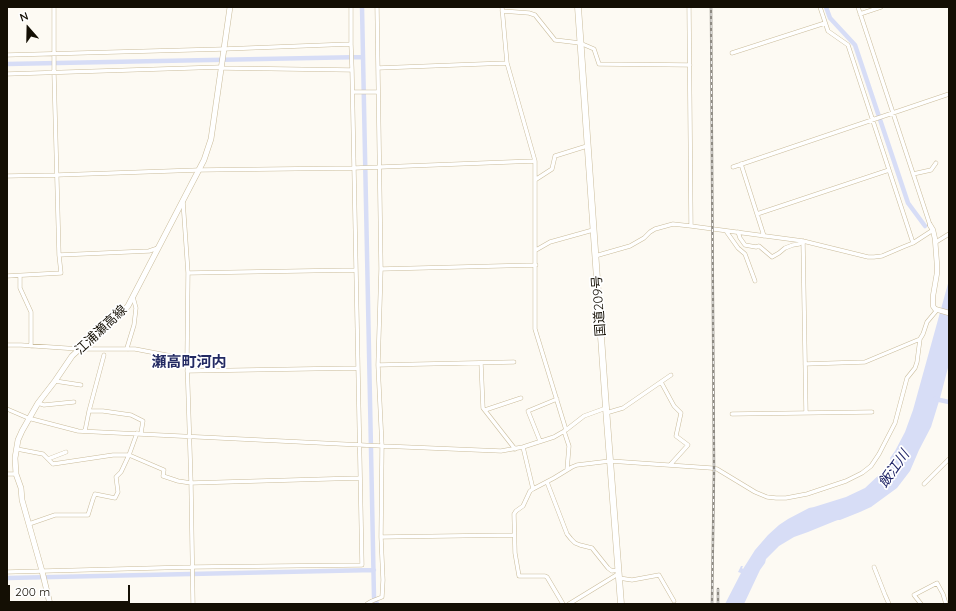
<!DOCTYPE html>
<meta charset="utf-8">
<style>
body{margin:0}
#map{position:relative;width:956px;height:611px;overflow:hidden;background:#fdfaf3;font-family:Quicksand,sans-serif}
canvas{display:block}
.frame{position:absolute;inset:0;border:8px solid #140f04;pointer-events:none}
.north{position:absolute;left:8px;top:8px;width:40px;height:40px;-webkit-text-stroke:3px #fff;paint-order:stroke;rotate:340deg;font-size:11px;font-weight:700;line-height:16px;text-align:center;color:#140f04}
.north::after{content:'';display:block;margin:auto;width:14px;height:18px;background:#140f04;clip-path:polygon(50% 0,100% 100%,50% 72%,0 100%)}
.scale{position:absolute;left:8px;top:585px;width:122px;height:18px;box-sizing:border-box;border:2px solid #140f04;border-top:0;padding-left:5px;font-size:12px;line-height:14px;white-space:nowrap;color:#140f04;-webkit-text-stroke:3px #fff;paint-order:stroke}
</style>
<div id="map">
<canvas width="956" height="611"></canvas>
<div class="frame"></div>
<div class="north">N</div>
<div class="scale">200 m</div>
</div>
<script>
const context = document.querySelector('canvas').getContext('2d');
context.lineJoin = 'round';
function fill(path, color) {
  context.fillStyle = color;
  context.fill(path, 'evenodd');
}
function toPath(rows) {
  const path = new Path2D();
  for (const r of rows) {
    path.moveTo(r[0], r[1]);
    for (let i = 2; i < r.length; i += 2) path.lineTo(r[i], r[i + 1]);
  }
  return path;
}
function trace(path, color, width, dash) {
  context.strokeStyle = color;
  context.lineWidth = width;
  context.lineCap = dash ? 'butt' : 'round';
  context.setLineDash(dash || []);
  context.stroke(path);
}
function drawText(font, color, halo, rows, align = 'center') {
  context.font = font + ' Quicksand,"Noto Sans JP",sans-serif';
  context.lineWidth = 3.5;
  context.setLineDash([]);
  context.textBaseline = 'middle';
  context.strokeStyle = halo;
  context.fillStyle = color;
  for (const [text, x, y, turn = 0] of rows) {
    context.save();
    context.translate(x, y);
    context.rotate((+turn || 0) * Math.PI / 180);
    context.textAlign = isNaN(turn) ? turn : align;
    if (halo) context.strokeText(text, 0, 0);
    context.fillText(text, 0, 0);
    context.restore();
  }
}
const water = toPath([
 [949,280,949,364,940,398,931,427,919,450,910,471,897,488,871,507,860,512,840,520,838,520,835,521,808,532,794,537,779,546,766,559,765,563,760,570,744,604,725,604,741,573,738,572,741,566,743,566,742,568,743,569,755,550,768,535,779,525,788,519,809,508,814,507,846,497,865,488,881,473,891,461,890,458,895,451,905,432,913,410]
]);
const canal = toPath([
 [362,7,374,597,377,604],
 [826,7,830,18,855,45,908,203,925,226],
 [7,64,363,57],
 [935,399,949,402],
 [7,578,374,570]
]);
const minor = toPath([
 [502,7,507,63,535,161,535,329,566,430],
 [689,7,691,226],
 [820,7,828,31,848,45,913,243],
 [858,7,930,225],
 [502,11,529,13,535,15,555,40,580,43,594,49,599,64,690,65],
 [860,14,881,7],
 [351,44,352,70],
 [732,53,825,23],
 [7,55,224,49,351,44,351,7],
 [378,68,507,63],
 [7,74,222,67],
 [353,92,378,92],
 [741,164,764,236],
 [733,167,949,94],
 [913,174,931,170,936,163],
 [7,176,57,175,199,170,355,168,535,161],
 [535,180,552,169,555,156,587,146],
 [183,201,188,273,187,359,191,483,193,604],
 [757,214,889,170],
 [726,231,738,248,745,254,755,281],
 [738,232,740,238,745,245,756,247,759,246,772,257,779,253,785,248,793,245,799,244,803,241],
 [803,241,806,413],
 [936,242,949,234],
 [536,250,550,242,593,230],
 [59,255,149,251,158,248],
 [595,256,630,246,644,238,650,232,655,229,673,224,691,226,803,241,868,257,874,257,882,256,903,247,913,243,933,230],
 [381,269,536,265],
 [188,273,356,270],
 [7,276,61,273,59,255,54,73,54,7],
 [20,276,20,288,31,312,31,346],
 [7,345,21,345,79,349,135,349,187,359],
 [128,349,127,348,134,325,136,308,133,297],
 [481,363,483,408,515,449],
 [805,364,865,362,920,339],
 [378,365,514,362],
 [187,371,358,368],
 [55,381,81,385],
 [661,382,674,406,681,413,676,436,688,445,670,465],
 [38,403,44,405,74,402],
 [7,409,28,418,78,431,382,446,501,451,523,447,554,437,566,430,584,416,606,408],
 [485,410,521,398],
 [89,411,104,355],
 [606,413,623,408,671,375],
 [732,414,872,412],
 [85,431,89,411,103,411,131,415,143,421,141,433],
 [564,431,569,446,567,470],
 [540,441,528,411,557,399],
 [523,447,533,489],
 [17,449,43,454,48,459,66,452],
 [48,459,53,464,113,455,129,455,164,470,163,476,178,481,191,483,360,478],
 [7,474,16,474],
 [547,482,567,534,571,539,575,543,580,545,592,548,608,568,612,571,618,570],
 [924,484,949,459],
 [29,524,55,515,88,515,93,499,95,494,115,498,118,492,116,477,121,472,129,455,137,433],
 [381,537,514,535],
 [874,567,885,595,889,604],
 [7,572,193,567,362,565,352,70,221,68],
 [619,578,632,580,659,575,674,601],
 [367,604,372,601,382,597,383,580,381,537,382,446,378,365,381,269,377,7],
 [563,604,547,577,545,576,519,576,515,553,514,514,516,511,523,506,530,491,533,489,554,478,572,467,577,465,610,461,711,468,717,469,755,492,767,497,776,498,786,498,807,494,846,481,862,473,871,466,879,454,895,423,907,378,915,368,917,362,920,339,923,334,927,322,937,310],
 [569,604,618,574],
 [921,604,914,595,937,583,943,594,946,604]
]);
const tertiary = toPath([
 [930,225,933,230,935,239,937,265,937,273,933,296,933,306,935,309,949,313]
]);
const secondary = toPath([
 [50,604,42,571,22,500,21,488,16,474,15,458,18,440,22,431,38,403,55,381,72,356,83,346,116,319,128,306,204,160,211,139,230,7]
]);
const trunk = toPath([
 [578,7,606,408,621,604]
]);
const rail = toPath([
 [711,7,714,469,712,604],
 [718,589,718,604]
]);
const streetNames = [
 ["国道209号",599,306,-94],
 ["江浦瀬高線",101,330,-43]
];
const waterNames = [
 ["飯江川",894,469,-55]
];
const quarterNames = [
 ["瀬高町河内",189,362]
];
fill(water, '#d7ddf6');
trace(canal, '#d7ddf6', 4.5);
trace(minor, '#cabc9b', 4.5);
trace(tertiary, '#cabc9b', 5.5);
trace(secondary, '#cabc9b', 6);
trace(trunk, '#cabc9b', 7);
trace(minor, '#fff', 3.5);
trace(tertiary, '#fff', 4.5);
trace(secondary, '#fff', 5);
trace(trunk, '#fff', 6);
trace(rail, '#8f8b83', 2.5);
trace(rail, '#fff', 1, [3]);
drawText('13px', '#140f04', '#fff', streetNames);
drawText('italic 14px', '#1f2467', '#fff', waterNames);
drawText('bold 15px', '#232a63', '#fff', quarterNames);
</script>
